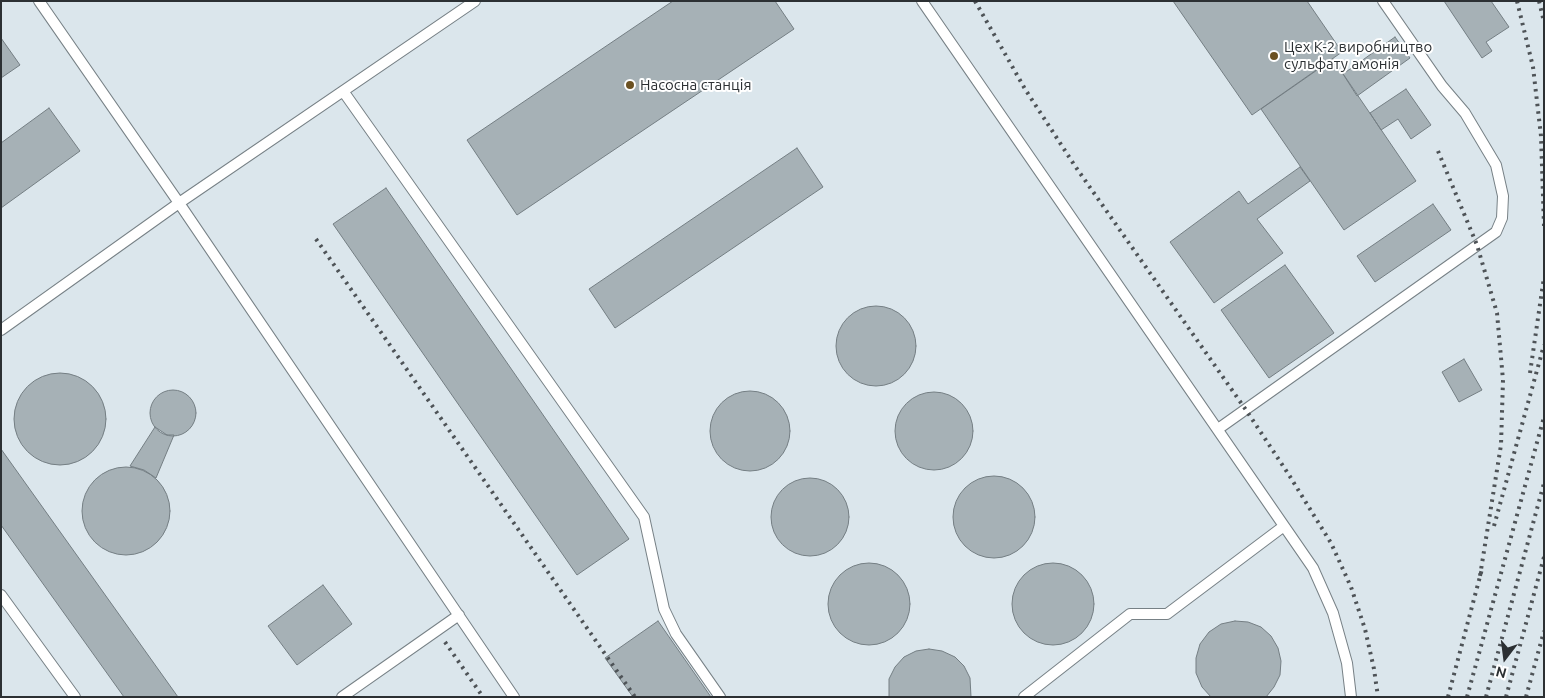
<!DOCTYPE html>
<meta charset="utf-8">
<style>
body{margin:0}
#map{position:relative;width:1545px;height:698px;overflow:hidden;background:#dbe6ec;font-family:Ubuntu,sans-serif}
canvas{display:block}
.frame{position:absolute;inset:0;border:2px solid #2c3033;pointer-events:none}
.north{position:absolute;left:1480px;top:633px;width:50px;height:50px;-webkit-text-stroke:4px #fff;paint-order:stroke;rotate:195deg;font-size:14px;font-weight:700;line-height:20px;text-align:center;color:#2c3033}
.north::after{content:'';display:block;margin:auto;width:18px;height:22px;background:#2c3033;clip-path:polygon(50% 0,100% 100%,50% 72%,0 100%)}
</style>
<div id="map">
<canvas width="1545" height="698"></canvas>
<div class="frame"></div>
<div class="north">N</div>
</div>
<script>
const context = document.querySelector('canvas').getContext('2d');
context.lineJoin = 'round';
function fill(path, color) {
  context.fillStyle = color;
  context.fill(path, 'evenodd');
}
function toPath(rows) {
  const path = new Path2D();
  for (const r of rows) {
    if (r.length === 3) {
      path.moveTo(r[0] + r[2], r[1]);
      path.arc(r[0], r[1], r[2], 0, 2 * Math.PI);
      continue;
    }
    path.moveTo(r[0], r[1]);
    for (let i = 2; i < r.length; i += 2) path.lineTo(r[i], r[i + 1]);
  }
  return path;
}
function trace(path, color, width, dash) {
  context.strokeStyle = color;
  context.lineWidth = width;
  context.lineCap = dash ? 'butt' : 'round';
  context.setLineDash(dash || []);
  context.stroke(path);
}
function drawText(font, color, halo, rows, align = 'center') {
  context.font = font + ' Ubuntu,sans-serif';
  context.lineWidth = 4;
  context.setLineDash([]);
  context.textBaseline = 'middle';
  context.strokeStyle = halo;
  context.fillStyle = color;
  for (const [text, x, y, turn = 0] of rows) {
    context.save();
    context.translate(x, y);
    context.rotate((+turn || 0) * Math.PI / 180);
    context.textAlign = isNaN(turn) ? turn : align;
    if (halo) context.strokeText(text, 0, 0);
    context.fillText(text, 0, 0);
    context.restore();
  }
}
const building = toPath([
 [673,1,775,1,794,29,517,215,467,140,673,1],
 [1173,1,1307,1,1342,52,1252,115,1173,1],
 [1444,1,1491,1,1509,27,1486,42,1492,51,1482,58,1444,1],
 [1395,37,1410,58,1357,96,1343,74,1395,37],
 [1,38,20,65,1,78,1,38],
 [1333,59,1416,181,1344,230,1261,109,1333,59],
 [1406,89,1431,125,1411,139,1398,119,1381,130,1370,113,1406,89],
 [49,108,80,151,1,208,1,143,49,108],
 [797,148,823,187,615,328,589,289,797,148],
 [1300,167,1310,181,1257,219,1283,253,1214,303,1170,242,1239,191,1248,204,1300,167],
 [386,188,629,539,577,575,333,224,386,188],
 [1433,204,1451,230,1375,282,1357,256,1433,204],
 [1285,265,1334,333,1269,378,1221,310,1285,265],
 [876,346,40],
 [1464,359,1482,390,1459,402,1442,372,1464,359],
 [60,419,46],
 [173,413,23],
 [750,431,40],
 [934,431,39],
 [155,427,167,435,174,435,156,478,144,470,130,466,155,427],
 [1,449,178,697,124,697,1,525,1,449],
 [126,511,44],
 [994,517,41],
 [810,517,39],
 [869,604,41],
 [1053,604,41],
 [323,585,352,624,297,665,268,626,323,585],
 [658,621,711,697,633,697,605,658,658,621],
 [1235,621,1248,622,1261,627,1271,636,1278,648,1281,661,1280,675,1274,687,1266,697,1211,697,1202,687,1196,673,1196,658,1200,644,1209,632,1221,624,1235,621],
 [929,649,942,651,955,657,964,666,970,678,971,697,889,697,889,679,895,667,904,657,916,651,929,649]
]);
const lane = toPath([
 [39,1,179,203,514,697],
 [922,1,1313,568,1333,613,1347,663,1351,697],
 [343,91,644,517,664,609,676,634,720,697],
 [1,330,179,203,475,1],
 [1218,429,1496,232,1502,218,1503,196,1496,165,1465,113,1442,86,1383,1],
 [1,595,75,697],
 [342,697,459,615],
 [1024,697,1130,614,1167,614,1284,526]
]);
const rail = toPath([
 [975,1,1025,89,1075,166,1246,410,1289,475,1331,543,1351,587,1365,629,1374,669,1378,697],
 [1517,1,1533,67,1541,136,1544,226],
 [1539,1,1544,22],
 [1438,151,1477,245,1497,313,1503,380,1501,445,1480,576],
 [316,239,635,697],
 [1530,373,1544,277],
 [1494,526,1544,345],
 [445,642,483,697],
 [1448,697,1482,569],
 [1467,697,1544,417],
 [1486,697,1544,483],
 [1506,697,1544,557],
 [1526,697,1544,631],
 [1544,697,1544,696]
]);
const markers = [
 [1274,56,5,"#6b5122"],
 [630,85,5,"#6b5122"]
];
const poiNames = [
 ["Цех К-2 виробництво",1284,47],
 ["сульфату амонія",1284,64],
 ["Насосна станція",640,85]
];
fill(building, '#a6b1b6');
trace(building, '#747e83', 1);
trace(lane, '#778186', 12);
trace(lane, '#fff', 10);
trace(rail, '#4e5357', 4, [2.5, 5]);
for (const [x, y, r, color] of markers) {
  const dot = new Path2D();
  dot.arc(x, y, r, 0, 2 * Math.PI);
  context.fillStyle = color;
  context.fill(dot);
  trace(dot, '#fff', 2);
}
drawText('15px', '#2c3033', '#fff', poiNames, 'left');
</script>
